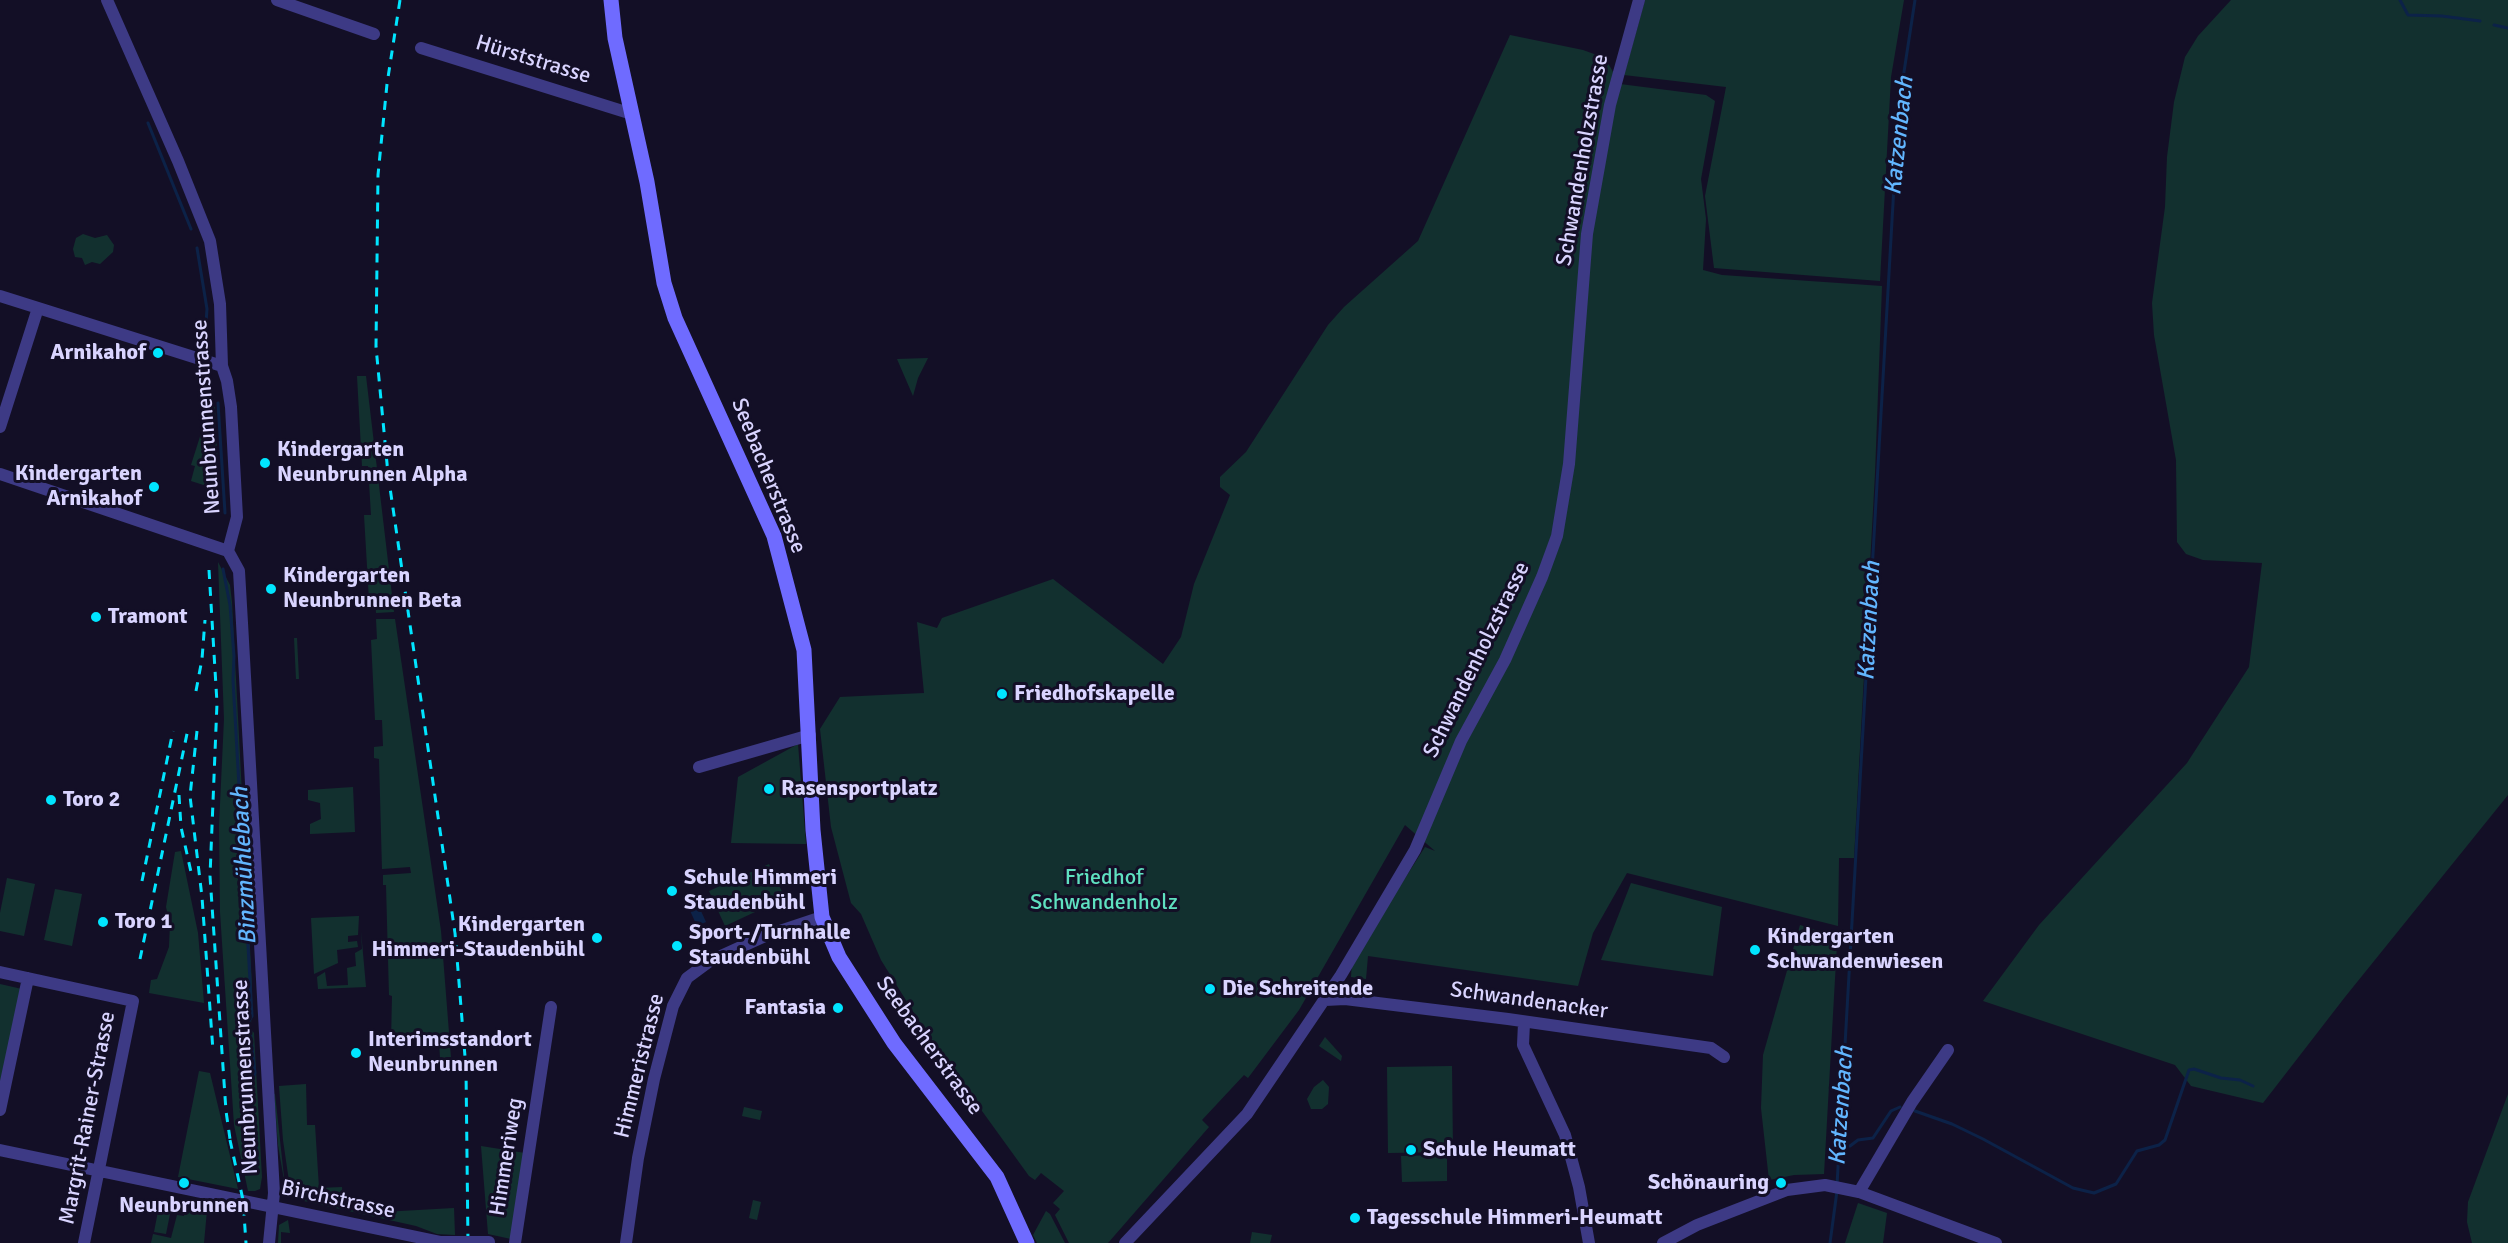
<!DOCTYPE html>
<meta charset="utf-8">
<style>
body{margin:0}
canvas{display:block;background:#130f26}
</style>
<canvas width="2508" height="1243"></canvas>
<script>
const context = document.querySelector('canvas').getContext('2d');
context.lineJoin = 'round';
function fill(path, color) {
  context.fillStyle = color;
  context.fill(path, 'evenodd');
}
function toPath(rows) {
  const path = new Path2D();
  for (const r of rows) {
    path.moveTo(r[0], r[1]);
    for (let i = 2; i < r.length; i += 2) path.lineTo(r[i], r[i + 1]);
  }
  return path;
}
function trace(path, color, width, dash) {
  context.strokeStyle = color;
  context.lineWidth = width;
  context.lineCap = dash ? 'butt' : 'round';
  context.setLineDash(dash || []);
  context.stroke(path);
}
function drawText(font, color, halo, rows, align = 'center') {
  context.font = font + ' Signika,sans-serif';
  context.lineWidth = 6;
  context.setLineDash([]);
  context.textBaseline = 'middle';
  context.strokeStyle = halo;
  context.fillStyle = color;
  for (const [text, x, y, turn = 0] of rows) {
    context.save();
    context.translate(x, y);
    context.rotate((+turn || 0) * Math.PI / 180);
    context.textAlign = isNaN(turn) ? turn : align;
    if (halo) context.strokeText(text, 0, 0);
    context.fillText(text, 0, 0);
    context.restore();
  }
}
const green = toPath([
 [1645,0,1904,0,1891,77,1880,281,1714,268,1705,196,1726,87,1624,75],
 [2231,0,2508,0,2508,795,2345,997,2263,1103,2191,1086,2175,1065,1983,1001,2039,925,2187,763,2249,667,2262,563,2203,560,2186,554,2177,542,2176,460,2154,335,2152,303,2165,207,2167,157,2174,102,2185,57,2198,36],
 [1510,35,1583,50,1605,58,1620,84,1706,95,1715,101,1701,179,1706,219,1703,270,1722,275,1882,286,1875,473,1854,858,1839,858,1838,926,1627,873,1593,933,1578,986,1368,956,1366,979,1351,977,1352,961,1425,847,1435,851,1405,825,1299,1010,1248,1078,1244,1075,1202,1120,1209,1127,1108,1243,1069,1243,1055,1215,1060,1209,1053,1203,1064,1191,1041,1173,1035,1180,1029,1176,930,1039,881,960,861,914,851,903,831,827,820,729,840,697,924,693,917,622,937,628,942,618,1053,579,1163,664,1181,637,1194,584,1230,495,1220,487,1220,477,1246,452,1328,325,1344,307,1418,241],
 [83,234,95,238,107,235,114,245,113,252,100,264,92,262,85,265,82,258,75,257,73,249,76,238],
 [928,358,918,378,913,396,897,359],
 [357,376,366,376,394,612,376,613,375,599,369,600,364,515,371,515,368,466,362,466],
 [210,405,215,407,219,490,191,481,195,466,191,465],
 [218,562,230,585,232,602,252,986,251,1029,254,1033,262,1177,260,1189,255,1191,248,1191,234,1125,220,912,219,826,224,719],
 [376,619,395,619,441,931,451,1058,440,1058,439,1040,391,1042,392,996,389,995,386,885,383,885,383,875,411,873,410,867,382,869,379,759,374,758,374,747,383,746,382,720,375,720,371,640,377,639],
 [294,638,297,638,299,679,296,679],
 [798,744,806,844,731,843,738,777],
 [353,787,355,832,310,834,310,824,321,819,320,803,308,800,308,790],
 [181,851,198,933,204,1003,149,993,151,980,157,979,169,947,170,924,166,907,175,852],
 [769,864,785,898,725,926,709,891],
 [7,878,35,884,24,936,0,931,0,913],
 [1631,883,1722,907,1713,976,1601,960],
 [55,889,82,894,72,946,44,940],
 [359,916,358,935,348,936,348,942,357,941,358,947,337,950,338,963,314,974,311,918],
 [1800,925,1830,934,1837,943,1824,1174,1794,1175,1769,1180,1761,1108,1763,1055],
 [361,931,366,987,318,989,317,977,325,972,327,986,348,985,347,968,356,966,355,953,362,949],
 [0,984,22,989,0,1093],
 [1325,1037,1342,1056,1341,1061,1319,1046],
 [1452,1066,1453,1152,1388,1153,1387,1067],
 [199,1071,210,1073,238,1189,178,1177],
 [1323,1080,1329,1087,1328,1104,1322,1109,1311,1109,1307,1099,1314,1087],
 [306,1084,307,1125,315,1125,319,1188,342,1187,343,1204,383,1212,454,1208,455,1235,437,1234,416,1226,295,1199,291,1195,283,1140,279,1086],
 [274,1094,275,1094,285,1186,278,1145],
 [2508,1094,2508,1243,2472,1243,2467,1222,2468,1202],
 [744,1107,762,1111,760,1120,742,1116],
 [481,1146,525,1153,511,1239,488,1234],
 [1447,1155,1447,1181,1402,1182,1401,1156],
 [753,1200,761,1202,757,1220,749,1218],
 [160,1201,172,1204,166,1234,154,1232],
 [1858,1203,1887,1213,1883,1243,1845,1243],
 [186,1204,207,1210,204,1243,151,1243,153,1234,171,1238,177,1215,184,1216],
 [1046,1211,1050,1214,1065,1243,1037,1243,1033,1235],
 [288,1220,290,1233,281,1232,281,1243,278,1243,279,1225],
 [1252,1232,1272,1235,1270,1243,1250,1243]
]);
const water = toPath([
 [696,900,706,922,697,926,687,904],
 [247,1104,253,1116,251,1147,249,1146,243,1115,244,1105]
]);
const stream = toPath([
 [2400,0,2408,15,2442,16,2480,21],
 [2494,25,2508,28],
 [148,123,191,229],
 [197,248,207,309,204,350],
 [218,403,225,513],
 [223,569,230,605,234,656,233,680,252,1016,249,1021,255,1073,249,1089,255,1123,257,1162],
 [1915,1111,1952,1124,1983,1139,2073,1188,2094,1193,2116,1184,2137,1151,2159,1145,2165,1140,2189,1070,2194,1069,2221,1078,2240,1080,2253,1086],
 [1850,1146,1858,1140,1873,1138,1891,1111,1900,1107],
 [1837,1185,1895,168,1900,98,1915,0],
 [1830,1243,1837,1191]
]);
const street = toPath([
 [107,0,178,161,210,241,220,304,222,366,227,381,231,407,237,517,228,551],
 [277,0,374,34],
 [421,48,632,114],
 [0,296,222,366],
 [0,427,38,308],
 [0,474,228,551],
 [228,551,239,571,242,623,274,1193,269,1243],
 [699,767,810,735],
 [0,972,133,1001,84,1243],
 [1325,1000,1345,999,1508,1019,1711,1048,1724,1057],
 [1524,1023,1523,1045,1565,1135,1579,1187,1589,1243],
 [0,1110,28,978],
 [0,1150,441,1242],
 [1859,1192,1912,1102,1948,1050],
 [515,1243,551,1007],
 [626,1243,638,1158,654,1079,673,1006,687,978,710,961,765,936,822,917],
 [1125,1243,1247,1114,1341,975,1415,850,1461,741,1505,660,1542,577,1557,536,1569,464,1587,234,1610,105,1639,0],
 [1663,1243,1697,1225,1787,1190,1825,1185,1859,1192,1996,1243]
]);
const secondary = toPath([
 [611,0,615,38,647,182,664,283,675,318,774,536,804,650,813,830,822,917,839,957,894,1043,997,1177,1027,1243]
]);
const rail = toPath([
 [400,0,387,84,378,175,376,347,388,474,455,933,466,1069,468,1243],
 [209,570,217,703,210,876,226,1111,231,1146],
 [196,691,202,659,205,620],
 [197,731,190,796,202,897,213,1051],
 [179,795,181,827,191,872],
 [142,881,173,731],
 [140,959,188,729],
 [230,1140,243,1200,246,1243]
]);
const streetBridge = toPath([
 [441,1242,489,1242]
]);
const markers = [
 [158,353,6,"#00e5ff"],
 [265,463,6,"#00e5ff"],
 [154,487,6,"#00e5ff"],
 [271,589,6,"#00e5ff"],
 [96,617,6,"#00e5ff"],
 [1002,694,6,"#00e5ff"],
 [769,789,6,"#00e5ff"],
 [51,800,6,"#00e5ff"],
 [672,891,6,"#00e5ff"],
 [103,922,6,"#00e5ff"],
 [597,938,6,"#00e5ff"],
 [677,946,6,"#00e5ff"],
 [1755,950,6,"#00e5ff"],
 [1210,989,6,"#00e5ff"],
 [838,1008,6,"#00e5ff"],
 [356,1053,6,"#00e5ff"],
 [1411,1150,6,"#00e5ff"],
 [184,1183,6,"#00e5ff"],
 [1781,1183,6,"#00e5ff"],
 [1355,1218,6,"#00e5ff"]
];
const streetNames = [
 ["Hürststrasse",533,60,17],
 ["Schwandenholzstrasse",1583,160,-80],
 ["Neunbrunnenstrasse",207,417,-94],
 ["Seebacherstrasse",768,476,68],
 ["Schwandenholzstrasse",1477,660,-64],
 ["Schwandenacker",1529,1001,8],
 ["Seebacherstrasse",929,1046,54],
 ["Himmeristrasse",640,1066,-76],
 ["Neunbrunnenstrasse",246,1077,-93],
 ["Margrit-Rainer-Strasse",88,1118,-79],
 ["Himmeriweg",507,1157,-81],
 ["Birchstrasse",338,1200,12]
];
const poiNames = [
 ["Arnikahof",146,353,"right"],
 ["Kindergarten",277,450],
 ["Neunbrunnen Alpha",277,475],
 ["Kindergarten",142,474,"right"],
 ["Arnikahof",142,499,"right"],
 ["Kindergarten",283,576],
 ["Neunbrunnen Beta",283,601],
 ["Tramont",108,617],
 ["Friedhofskapelle",1014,694],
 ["Rasensportplatz",781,789],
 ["Toro 2",63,800],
 ["Schule Himmeri",684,878],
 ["Staudenbühl",684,903],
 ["Toro 1",115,922],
 ["Kindergarten",585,925,"right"],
 ["Himmeri-Staudenbühl",585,950,"right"],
 ["Sport-/Turnhalle",689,933],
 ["Staudenbühl",689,958],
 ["Kindergarten",1767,937],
 ["Schwandenwiesen",1767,962],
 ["Die Schreitende",1222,989],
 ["Fantasia",826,1008,"right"],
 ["Interimsstandort",368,1040],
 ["Neunbrunnen",368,1065],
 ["Schule Heumatt",1423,1150],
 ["Schönauring",1769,1183,"right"],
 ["Neunbrunnen",184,1206,"center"],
 ["Tagesschule Himmeri-Heumatt",1367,1218]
];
const parkNames = [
 ["Friedhof",1104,878],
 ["Schwandenholz",1104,903]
];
const waterNames = [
 ["Katzenbach",1900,136,-84],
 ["Katzenbach",1870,621,-87],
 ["Binzmühlebach",245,866,-93],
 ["Katzenbach",1842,1106,-86]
];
fill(green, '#12302f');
fill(water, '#0c2248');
trace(stream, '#0c2248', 3);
trace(street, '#3d3a85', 12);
trace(secondary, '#6f6bff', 15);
trace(rail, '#00e5ff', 3, [9, 8]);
trace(streetBridge, '#3d3a85', 12);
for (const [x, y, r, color] of markers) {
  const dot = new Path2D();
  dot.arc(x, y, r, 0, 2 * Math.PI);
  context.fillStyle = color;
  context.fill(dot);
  trace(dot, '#130f26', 2);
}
drawText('22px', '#d9d4ff', '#130f26', streetNames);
drawText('bold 22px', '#d9d4ff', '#130f26', poiNames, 'left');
drawText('22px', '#5fe0c0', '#130f26', parkNames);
drawText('italic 24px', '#62b6ff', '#130f26', waterNames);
</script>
